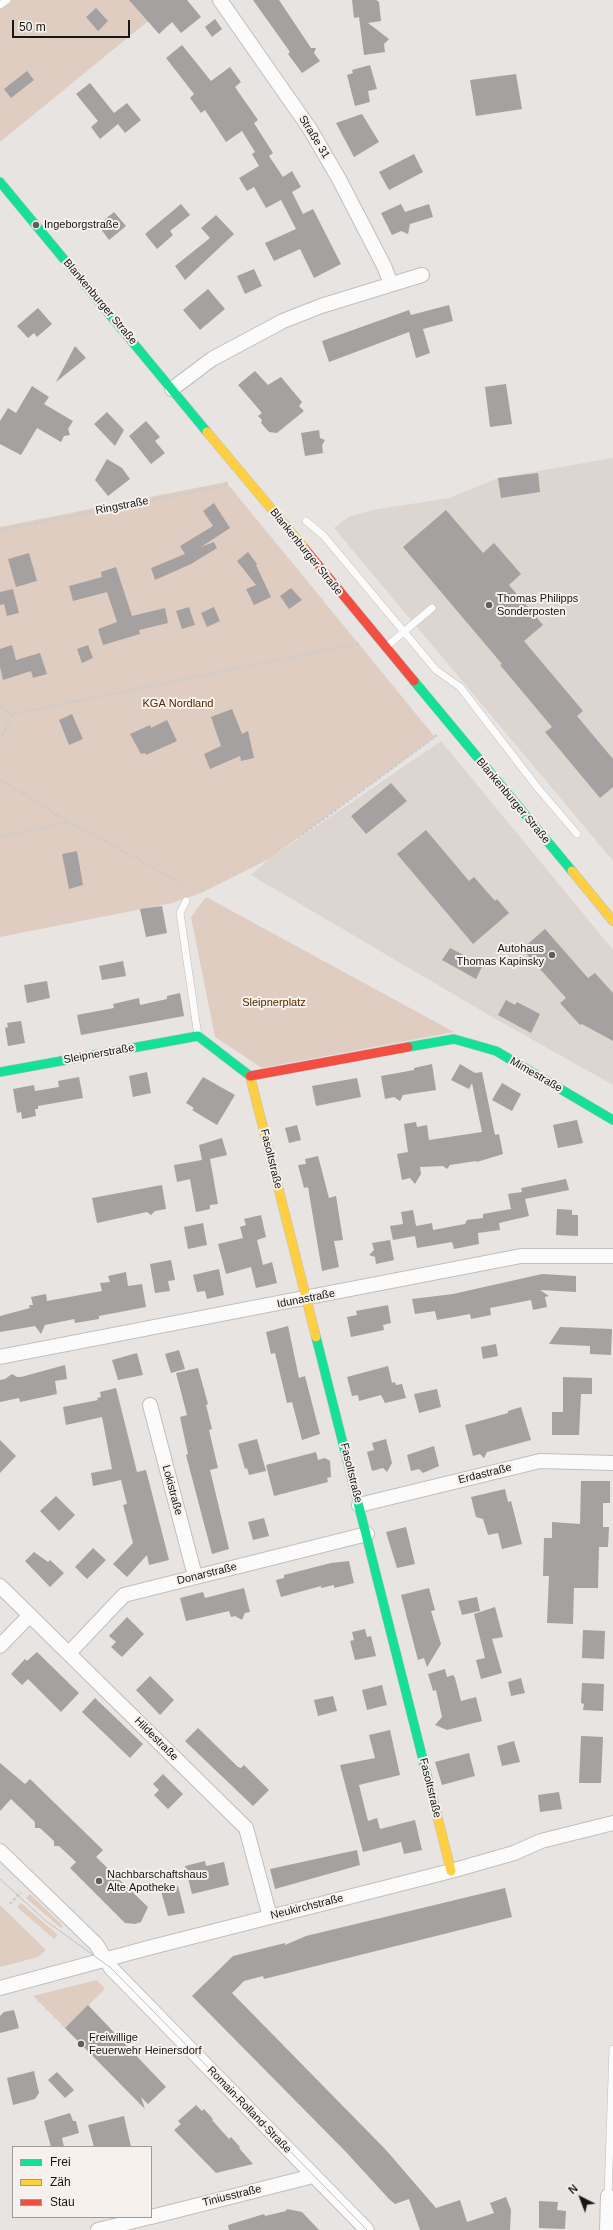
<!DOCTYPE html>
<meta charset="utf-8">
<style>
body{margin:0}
#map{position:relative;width:613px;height:2230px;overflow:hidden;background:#e7e4e2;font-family:Arial,sans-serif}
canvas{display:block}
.legend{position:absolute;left:12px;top:2146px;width:140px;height:72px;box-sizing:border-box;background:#f6f1ed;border:1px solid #9d9a97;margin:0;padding:5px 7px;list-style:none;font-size:12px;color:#181715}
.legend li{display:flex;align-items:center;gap:8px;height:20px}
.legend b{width:20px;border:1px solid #9d9a97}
.north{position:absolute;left:561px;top:2178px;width:40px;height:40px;-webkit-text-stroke:3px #f6f1ed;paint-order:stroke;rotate:318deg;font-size:11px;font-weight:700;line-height:16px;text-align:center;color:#181715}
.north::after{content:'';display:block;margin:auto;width:14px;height:18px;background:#181715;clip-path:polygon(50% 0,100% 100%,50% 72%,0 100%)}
.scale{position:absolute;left:12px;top:20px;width:118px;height:18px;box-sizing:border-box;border:2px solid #181715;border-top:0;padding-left:5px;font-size:12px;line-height:14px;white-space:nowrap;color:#181715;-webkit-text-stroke:3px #f6f1ed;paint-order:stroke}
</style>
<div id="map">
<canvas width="613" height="2230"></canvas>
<ul class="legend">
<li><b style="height:5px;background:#16e098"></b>Frei</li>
<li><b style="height:5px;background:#ffcf43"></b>Zäh</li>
<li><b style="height:5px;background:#f24e42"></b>Stau</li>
</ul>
<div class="north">N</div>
<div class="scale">50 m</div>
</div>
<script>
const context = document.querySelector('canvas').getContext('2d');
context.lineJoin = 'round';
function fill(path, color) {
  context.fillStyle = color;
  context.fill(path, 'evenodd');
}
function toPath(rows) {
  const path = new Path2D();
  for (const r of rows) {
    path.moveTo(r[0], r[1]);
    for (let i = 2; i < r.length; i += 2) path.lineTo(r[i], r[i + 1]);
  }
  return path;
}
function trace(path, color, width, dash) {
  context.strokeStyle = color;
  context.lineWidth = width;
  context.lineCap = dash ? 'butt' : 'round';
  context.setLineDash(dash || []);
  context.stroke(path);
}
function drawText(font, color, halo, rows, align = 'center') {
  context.font = font + ' Arial,sans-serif';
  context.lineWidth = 4;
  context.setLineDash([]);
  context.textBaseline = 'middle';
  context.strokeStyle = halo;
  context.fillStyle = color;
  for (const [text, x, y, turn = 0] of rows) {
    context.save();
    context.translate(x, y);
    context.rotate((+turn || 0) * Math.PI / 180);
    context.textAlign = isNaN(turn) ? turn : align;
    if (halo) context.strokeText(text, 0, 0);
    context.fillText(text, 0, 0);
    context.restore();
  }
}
const built = toPath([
 [613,458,613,861,334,528,348,517,373,510,449,498,498,478],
 [441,741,613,950,613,1085,494,1018,251,875,269,859]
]);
const green = toPath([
 [0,0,174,0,0,142],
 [226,482,435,737,269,859,201,893,172,903,0,937,0,527],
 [206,897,454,1032,262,1068,215,1037,191,917],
 [30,1894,63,1926,61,1928,26,1898],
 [21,1903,58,1935,54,1939,17,1907],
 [0,1905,46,1950,38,1957,0,1967],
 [97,1980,105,1989,65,2028,33,1996]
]);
const building = toPath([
 [129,0,187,0,201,17,181,33,172,22,159,34],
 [253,0,279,0,311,48,316,48,314,53,320,61,302,73,288,54,290,52],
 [352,0,376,0,379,2,381,21,368,23,389,39,384,44,385,52,364,55,359,17,354,18],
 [96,8,108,21,98,31,86,17],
 [215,19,222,29,212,37,205,27],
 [182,45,211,81,230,67,241,82,235,87,258,120,254,123,273,153,269,156,283,177,292,171,301,187,292,192,303,214,313,209,341,264,314,278,300,249,274,261,265,243,296,229,281,200,266,208,254,187,247,191,239,178,259,166,252,154,255,152,242,131,226,142,205,110,201,113,190,98,194,94,166,58],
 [370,65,377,89,368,91,370,102,355,106,347,75,353,73,352,70],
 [27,71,34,80,11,98,4,89],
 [516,74,522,109,476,116,470,80],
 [90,83,114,113,127,103,141,120,125,133,118,124,100,139,91,127,98,121,76,94],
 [362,114,379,142,354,157,336,123],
 [414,154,423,172,389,190,379,172],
 [181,204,190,215,170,231,173,235,157,249,145,234],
 [401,204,405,212,429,204,433,217,410,224,408,234,401,231,392,235,381,213],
 [114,212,126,226,109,240,98,225],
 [216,215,234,234,185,280,175,266,210,238,201,228],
 [254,269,262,286,245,294,237,276],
 [208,289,225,309,200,330,183,310],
 [449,305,453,321,423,329,430,353,416,358,409,332,329,362,322,341,409,310,411,315],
 [38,308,52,324,37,337,34,333,28,338,17,326],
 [75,346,86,358,56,382],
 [255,371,268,385,281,377,302,402,299,406,304,411,277,433,269,432,261,423,262,420,258,416,262,413,238,385],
 [506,384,512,424,490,427,485,387],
 [32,386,49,397,44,404,73,421,68,429,70,435,64,436,61,442,37,428,21,455,0,444,0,421,8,408,16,413],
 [107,412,124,430,115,446,94,424],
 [146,421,160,437,155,441,165,453,151,464,129,436],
 [319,430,320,438,325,440,322,445,323,453,305,456,301,433],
 [107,459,122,468,130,479,108,496,95,480],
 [538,473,540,492,501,498,498,478],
 [214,503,230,528,201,547,214,542,217,548,191,564,155,580,151,568,185,554,180,546,213,526,203,511],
 [446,510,483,553,494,543,521,574,509,585,543,625,524,641,583,711,577,716,613,759,613,787,600,798,545,732,552,727,500,665,502,664,403,547],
 [248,552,257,564,256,565,271,597,254,605,246,589,256,585,237,561],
 [29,553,37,581,16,587,8,559],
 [116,567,132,616,165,608,168,623,139,630,140,634,103,645,98,629,117,622,107,592,73,601,69,586,102,577,101,572],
 [291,588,302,600,289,609,280,596],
 [13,589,19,613,7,616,4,604,0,605,0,592],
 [189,607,195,625,182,629,176,611],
 [214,607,220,621,207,627,201,613],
 [12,645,16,660,40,653,47,674,33,678,31,671,3,680,0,667,0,649],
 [88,645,93,658,82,663,77,649],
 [232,709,242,734,248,731,254,758,241,761,240,756,210,769,204,754,221,746,211,717],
 [72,714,83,739,69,745,59,720],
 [167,720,177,741,146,755,145,753,141,754,130,734,150,725,151,728],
 [391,783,407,801,366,834,351,816],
 [426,830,469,881,474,877,495,901,497,899,509,913,473,944,397,854],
 [77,851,83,885,69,889,62,854],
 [162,906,167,933,146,937,140,909],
 [545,929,588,978,595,973,613,993,613,1041,582,1024,580,1025,560,1003,566,998,522,949],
 [450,948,483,965,476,979,442,960],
 [123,961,126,976,102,980,99,966],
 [47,981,50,998,27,1003,24,985],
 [180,993,184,1016,81,1035,77,1015,114,1008,113,1004,139,998,140,1005,167,999,167,996],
 [506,1000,515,1005,517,1002,540,1014,531,1033,498,1015],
 [21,1021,25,1043,8,1046,5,1028,8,1027,7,1023],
 [432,1064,436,1090,403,1095,400,1101,394,1097,385,1099,381,1076,414,1070,414,1068],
 [460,1064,475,1073,482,1072,495,1135,499,1134,503,1154,477,1162,476,1161,450,1165,447,1169,443,1166,420,1167,421,1174,415,1184,410,1178,402,1180,397,1154,408,1152,404,1124,416,1122,417,1127,427,1125,429,1140,482,1132,472,1083,469,1089,451,1080],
 [147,1072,151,1093,133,1097,129,1076],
 [79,1077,83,1098,38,1106,38,1109,35,1109,36,1116,22,1119,21,1112,17,1113,13,1089,34,1085,35,1091,59,1087,58,1081],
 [203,1077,235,1095,217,1125,192,1110,194,1108,186,1103],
 [357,1078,361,1097,316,1106,312,1086],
 [502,1083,521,1094,512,1111,492,1100],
 [577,1120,583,1143,558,1148,553,1125],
 [297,1125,301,1140,289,1143,285,1128],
 [222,1138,227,1155,210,1159,218,1204,210,1205,210,1209,196,1212,190,1179,177,1182,174,1165,202,1160,199,1145],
 [318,1156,329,1198,336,1196,343,1240,334,1241,339,1267,322,1271,308,1187,304,1188,298,1165,306,1164,305,1159],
 [566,1179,569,1190,525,1199,529,1216,499,1223,500,1230,478,1233,479,1244,454,1249,452,1242,417,1248,415,1236,393,1240,390,1226,403,1224,401,1212,413,1210,416,1226,432,1223,433,1230,465,1224,467,1220,483,1218,483,1214,511,1209,508,1194,522,1192,521,1188],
 [162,1185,166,1209,155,1211,151,1215,147,1212,97,1223,92,1198],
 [557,1209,572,1210,572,1215,578,1215,578,1236,556,1235],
 [261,1215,266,1237,257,1240,263,1265,272,1262,277,1283,256,1288,251,1267,226,1274,218,1244,243,1238,240,1227,246,1225,244,1219],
 [203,1223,207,1245,188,1249,184,1227],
 [390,1240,394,1260,376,1264,375,1257,369,1255,374,1250,372,1243],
 [171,1260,175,1280,168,1281,170,1291,155,1293,150,1264],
 [219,1269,224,1295,207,1299,205,1291,197,1292,193,1275],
 [126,1272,128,1286,142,1284,146,1307,99,1316,99,1319,75,1323,74,1319,45,1325,41,1334,35,1326,0,1332,0,1316,30,1308,29,1305,33,1305,31,1297,46,1294,47,1301,102,1291,100,1283,110,1282,108,1276],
 [542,1274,576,1276,576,1292,540,1290,549,1296,545,1297,547,1307,533,1310,531,1300,490,1308,491,1315,471,1319,470,1314,437,1320,435,1311,415,1314,412,1299,453,1294],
 [388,1305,391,1323,383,1325,384,1330,351,1337,347,1317,357,1315,356,1311],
 [288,1326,299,1378,305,1376,320,1434,302,1440,292,1402,287,1403,275,1353,271,1354,266,1332],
 [560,1327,612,1329,611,1355,590,1354,590,1346,549,1344],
 [496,1344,498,1356,483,1359,481,1347],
 [179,1350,185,1369,171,1373,165,1354],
 [137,1353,143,1375,118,1380,112,1360],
 [65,1365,67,1379,55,1381,57,1394,20,1402,19,1398,0,1402,0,1380,5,1379,12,1374,17,1377,21,1377],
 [388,1366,392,1383,395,1382,396,1385,402,1384,406,1398,385,1403,381,1395,359,1401,358,1395,352,1396,347,1377],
 [198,1368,208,1404,206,1405,212,1429,209,1430,218,1468,210,1470,229,1549,212,1554,186,1455,188,1454,180,1417,187,1415,176,1373],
 [563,1377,592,1378,592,1394,581,1394,579,1435,552,1435,552,1412,563,1412],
 [116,1388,137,1472,146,1470,169,1560,149,1565,147,1555,127,1577,113,1564,133,1543,123,1505,127,1504,121,1480,93,1486,91,1473,112,1469,102,1417,66,1425,63,1407,98,1400,97,1398,101,1397,100,1392],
 [437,1389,441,1407,419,1413,414,1394],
 [521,1407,531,1440,487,1452,484,1458,480,1454,473,1456,465,1425,508,1413,508,1411],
 [257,1439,266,1471,249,1475,247,1468,245,1469,238,1444],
 [386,1439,392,1463,387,1472,383,1468,372,1471,367,1452,374,1450,372,1443],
 [0,1440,16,1456,0,1473],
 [434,1446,439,1466,423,1473,419,1469,411,1471,407,1455],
 [316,1452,318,1460,325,1458,330,1461,331,1477,327,1478,328,1482,274,1496,266,1465],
 [581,1481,610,1481,610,1503,603,1503,603,1527,609,1527,608,1547,599,1547,598,1588,574,1588,573,1624,547,1623,549,1576,543,1576,544,1538,552,1538,552,1522,580,1524],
 [505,1489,508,1502,511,1501,522,1544,502,1549,498,1533,488,1535,483,1519,476,1517,471,1497],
 [56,1496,75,1515,59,1531,40,1511],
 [264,1518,269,1536,253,1540,248,1522],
 [406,1527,415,1564,397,1568,386,1532],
 [93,1548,106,1560,87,1579,75,1567],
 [34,1552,48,1562,50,1560,64,1573,50,1587,25,1561],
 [349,1561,354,1583,334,1588,334,1585,321,1588,321,1586,281,1597,276,1580,284,1578,284,1575,331,1563],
 [244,1588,250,1612,245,1613,242,1620,235,1616,231,1617,229,1611,186,1621,180,1598,203,1592,205,1598],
 [429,1588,435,1610,431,1611,441,1644,427,1667,424,1658,418,1660,401,1595],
 [477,1597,480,1611,462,1615,458,1601],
 [495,1607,503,1637,492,1639,502,1673,481,1679,476,1660,485,1658,474,1614],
 [127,1617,144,1634,122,1657,111,1647,116,1642,109,1636],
 [365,1629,367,1637,371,1636,376,1656,355,1660,350,1641,354,1640,352,1632],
 [583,1630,605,1631,604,1659,582,1658],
 [37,1652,79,1693,61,1712,28,1679,22,1685,11,1674,25,1659,27,1661],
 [445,1669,447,1677,453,1675,455,1678,461,1701,476,1697,482,1721,447,1730,435,1725,442,1717,436,1690,433,1691,428,1674],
 [150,1676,174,1700,160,1715,136,1690],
 [521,1678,525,1693,511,1696,508,1682],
 [582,1683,604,1684,603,1711,583,1710,584,1704,581,1703],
 [382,1685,387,1705,367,1710,362,1690],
 [333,1696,337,1711,318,1716,314,1700],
 [95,1698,143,1744,130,1758,82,1712],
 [198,1728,238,1767,241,1768,244,1765,269,1790,253,1806,185,1741],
 [390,1730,400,1775,359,1785,368,1821,377,1818,380,1829,415,1820,422,1850,404,1854,401,1842,363,1852,340,1765,375,1758,369,1735],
 [581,1736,603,1737,601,1783,579,1783],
 [514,1741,520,1762,502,1766,497,1746],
 [469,1753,475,1776,442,1785,435,1762],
 [0,1763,25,1784,30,1779,103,1850,96,1857,148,1907,141,1922,135,1924,125,1923,70,1868,76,1862,59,1846,54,1846,54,1841,40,1828,35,1828,35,1822,11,1799,0,1811],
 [163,1774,183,1794,168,1809,154,1795,159,1790,153,1784],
 [559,1792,562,1809,540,1812,538,1795],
 [357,1850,360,1865,275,1889,270,1869],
 [205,1861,206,1866,224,1862,229,1885,192,1894,185,1866],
 [178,1886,185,1913,168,1916,161,1891],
 [505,1888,512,1917,264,1979,263,1976,244,1981,232,1993,386,2150,436,2208,460,2200,467,2222,494,2213,490,2203,506,2197,511,2210,510,2230,420,2230,409,2199,395,2204,389,2199,346,2152,192,1996,233,1956,285,1943,285,1945,306,1936],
 [88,2005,166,2087,148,2104,141,2097,145,2109,65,2028],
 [14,2010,19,2028,0,2033,0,2016,4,2012],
 [34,2071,39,2093,35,2099,13,2105,7,2078],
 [57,2072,74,2090,65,2098,48,2080],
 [196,2105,202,2111,204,2109,213,2119,212,2120,229,2139,231,2137,240,2147,239,2148,253,2164,216,2173,174,2130,181,2124,178,2121],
 [70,2113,73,2121,76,2121,79,2133,62,2138,64,2147,51,2147,44,2121],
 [124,2116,131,2147,94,2147,88,2125],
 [539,2201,558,2202,557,2210,566,2211,565,2229,539,2228],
 [287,2209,302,2212,319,2230,229,2230,228,2225,264,2214,265,2216,286,2211]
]);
const path = toPath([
 [0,530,223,486,228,482],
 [0,707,13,714,361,643],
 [0,740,13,714],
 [0,780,70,822,185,885,185,890],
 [0,837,69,822],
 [298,838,437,735],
 [10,1904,21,1892]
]);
const lane = toPath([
 [0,5,7,0],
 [306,521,323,535,436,670,460,687,537,787,577,834],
 [387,646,432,608],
 [186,901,180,913,198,1036],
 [608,2196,613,2049]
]);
const street = toPath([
 [220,0,310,129,339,179,384,266,391,284],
 [172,389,212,359,283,321,321,306,422,275],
 [0,1357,521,1256,613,1256],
 [150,1405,195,1576],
 [359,1505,540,1461,613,1463],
 [0,1586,246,1828,270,1917],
 [0,1646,30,1615],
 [70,1652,124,1595,367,1534],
 [0,1851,96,1944,111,1968,367,2230],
 [0,1988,148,1948,451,1871,514,1853,541,1841,613,1823],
 [151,2217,313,2176],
 [98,2230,150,2217],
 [607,2230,608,2196]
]);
const fast = toPath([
 [0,182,207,432],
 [414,681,572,871],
 [408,1047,454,1039,496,1051,613,1120],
 [0,1072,198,1036,250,1076],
 [316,1337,437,1815]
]);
const slow = toPath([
 [207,432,305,549],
 [572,871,613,921],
 [250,1076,316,1337],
 [437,1815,451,1871]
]);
const jam = toPath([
 [305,549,414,681],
 [250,1076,408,1047]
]);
const tram = toPath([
 [0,1879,46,1921,111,1968,367,2230]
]);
const markers = [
 [36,225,4,"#605f5d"],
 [489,605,4,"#605f5d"],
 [552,955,4,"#605f5d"],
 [99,1881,4,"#605f5d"],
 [81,2044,4,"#605f5d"]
];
const streetNames = [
 ["Straße 31",314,137,58],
 ["Blankenburger Straße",100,302,50],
 ["Ringstraße",122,506,-11],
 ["Blankenburger Straße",306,552,51],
 ["Blankenburger Straße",513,801,50],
 ["Sleipnerstraße",99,1054,-10],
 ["Mimestraße",536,1075,30],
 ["Fasoltstraße",271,1159,76],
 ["Idunastraße",306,1299,-11],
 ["Fasoltstraße",351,1473,76],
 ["Erdastraße",485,1474,-14],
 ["Lokistraße",172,1490,75],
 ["Donarstraße",207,1574,-14],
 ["Hildestraße",156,1739,45],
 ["Fasoltstraße",430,1788,76],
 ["Neukirchstraße",307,1907,-14],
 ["Romain-Rolland-Straße",249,2110,46],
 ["Tiniusstraße",232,2196,-14]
];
const poiNames = [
 ["Ingeborgstraße",44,225],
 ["Thomas Philipps",497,599],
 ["Sonderposten",497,612],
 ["Autohaus",544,949,"right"],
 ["Thomas Kapinsky",544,962,"right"],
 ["Nachbarschaftshaus",107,1875],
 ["Alte Apotheke",107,1888],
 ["Freiwillige",89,2038],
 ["Feuerwehr Heinersdorf",89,2051]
];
const parkNames = [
 ["KGA Nordland",178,704],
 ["Sleipnerplatz",274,1003]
];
fill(built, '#ddd5d0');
fill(green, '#e0cdc2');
fill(building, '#a4a1a0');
trace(lane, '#c1bfbe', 8);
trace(street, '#c1bfbe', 16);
trace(fast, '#c1bfbe', 10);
trace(slow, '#c1bfbe', 10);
trace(jam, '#c1bfbe', 10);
trace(path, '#cdcccc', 2.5, [3, 2]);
trace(lane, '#fbfbfb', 7);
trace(street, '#fbfbfb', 14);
trace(fast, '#16e098', 9);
trace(slow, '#ffcf43', 9);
trace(jam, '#f24e42', 9);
trace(tram, '#c2c1c1', 1);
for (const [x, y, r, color] of markers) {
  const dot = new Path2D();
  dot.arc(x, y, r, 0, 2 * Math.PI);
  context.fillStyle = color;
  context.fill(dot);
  trace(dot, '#f6f1ed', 1.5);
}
drawText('11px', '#181715', '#f6f1ed', streetNames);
drawText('11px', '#181715', '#f6f1ed', poiNames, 'left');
drawText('11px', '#572900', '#f6f1ed', parkNames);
</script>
